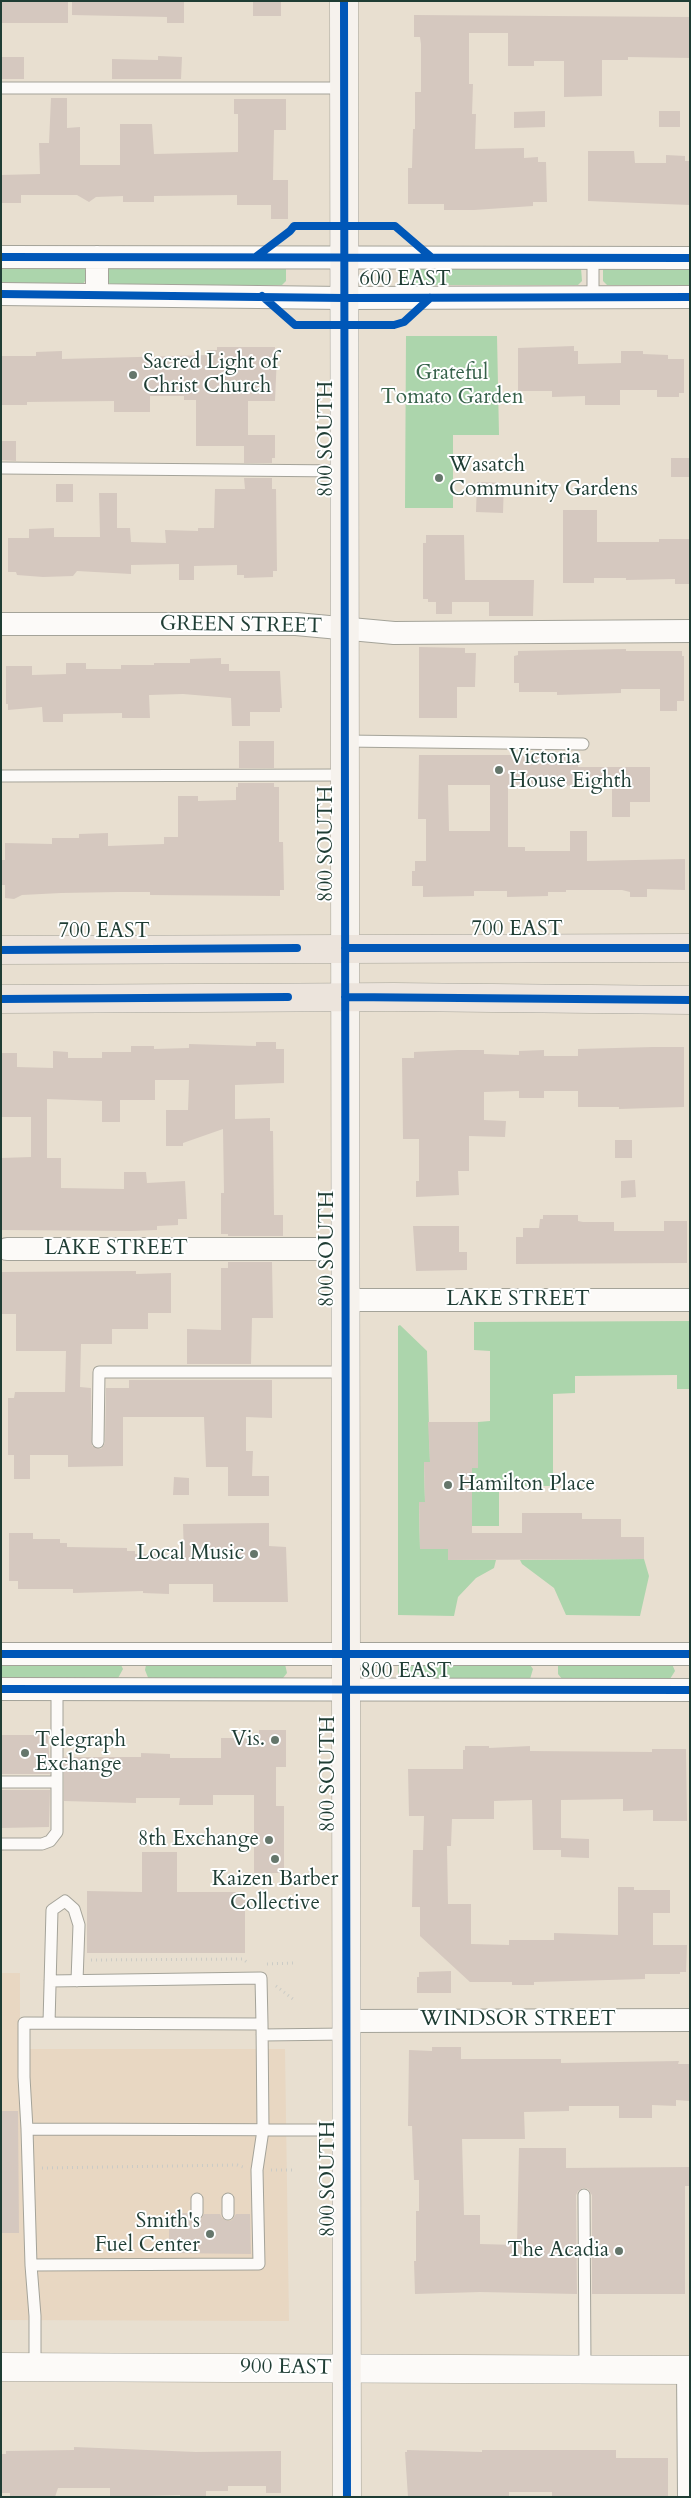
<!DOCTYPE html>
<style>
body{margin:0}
#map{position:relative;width:691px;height:2498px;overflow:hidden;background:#e8dfd0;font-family:Cardo,serif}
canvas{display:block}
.frame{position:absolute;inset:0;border:2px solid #1f3d34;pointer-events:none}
</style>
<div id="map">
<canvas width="691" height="2498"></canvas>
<div class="frame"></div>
</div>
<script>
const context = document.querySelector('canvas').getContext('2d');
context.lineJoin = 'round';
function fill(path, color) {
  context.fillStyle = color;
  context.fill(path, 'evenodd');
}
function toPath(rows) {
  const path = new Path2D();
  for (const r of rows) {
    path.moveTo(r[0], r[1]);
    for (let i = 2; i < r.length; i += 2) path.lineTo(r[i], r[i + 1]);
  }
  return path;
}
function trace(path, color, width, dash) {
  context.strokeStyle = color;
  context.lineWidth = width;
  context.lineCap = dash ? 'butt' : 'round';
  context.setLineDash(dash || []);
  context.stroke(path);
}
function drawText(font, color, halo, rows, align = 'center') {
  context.font = font + ' Cardo,serif';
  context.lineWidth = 4;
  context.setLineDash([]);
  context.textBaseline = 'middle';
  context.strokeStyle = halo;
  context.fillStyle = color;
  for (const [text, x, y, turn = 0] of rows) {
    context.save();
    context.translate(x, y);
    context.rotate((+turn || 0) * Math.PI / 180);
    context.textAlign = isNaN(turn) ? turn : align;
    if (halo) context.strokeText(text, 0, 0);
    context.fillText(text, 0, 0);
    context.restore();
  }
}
const built = toPath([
 [1,1973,20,1973,20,2049,285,2049,289,2321,1,2320]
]);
const green = toPath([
 [1,264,85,268,85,281,83,284,1,285],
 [690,264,690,285,607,285,603,281,603,269],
 [108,266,286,269,286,281,282,285,111,285,106,281],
 [403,267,581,268,582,281,578,285,407,285,403,281],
 [406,336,497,336,499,435,453,435,453,508,405,508],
 [690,1321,690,1389,677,1389,677,1375,575,1376,575,1393,553,1394,553,1486,499,1486,499,1526,466,1526,472,1509,472,1468,478,1468,478,1422,490,1421,490,1351,474,1350,474,1322],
 [400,1325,427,1351,430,1462,424,1463,425,1502,419,1503,420,1549,448,1549,448,1560,496,1560,494,1568,476,1578,458,1597,454,1616,398,1615,398,1326],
 [644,1559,649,1576,640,1616,566,1615,554,1588,522,1564,520,1560],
 [1,1660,121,1665,123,1669,117,1680,1,1681],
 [528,1662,533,1669,530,1679,401,1679,398,1672,399,1663],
 [285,1664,287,1673,283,1678,149,1680,145,1670,146,1665],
 [558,1664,672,1664,675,1671,670,1679,562,1679,558,1674]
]);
const building = toPath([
 [1,1,68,1,68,23,1,23],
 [72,1,184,1,184,23,167,23,167,17,72,15],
 [253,1,281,1,281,16,253,16],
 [414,15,690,17,690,58,628,57,628,60,602,60,602,96,564,97,564,61,534,61,534,66,508,66,508,33,469,33,469,84,473,84,472,114,476,114,475,149,524,148,524,158,538,157,538,162,546,162,547,202,533,202,533,206,474,210,444,210,444,204,408,204,408,168,412,168,413,129,415,129,415,92,421,92,421,44,420,37,414,37],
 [158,56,182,57,181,79,112,79,112,59,158,60],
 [1,57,24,57,24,79,1,79],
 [51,98,67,98,67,128,80,127,80,165,120,165,120,124,152,124,154,154,238,152,238,114,234,114,234,99,286,99,286,130,274,130,273,180,288,180,288,219,271,219,271,205,237,205,237,195,154,196,154,202,123,202,123,196,96,197,89,202,77,195,21,195,21,203,1,203,1,175,40,174,39,143,49,143],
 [545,111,545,127,514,128,514,112],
 [659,111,680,111,680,127,659,127],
 [588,151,634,151,635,163,666,163,666,155,685,156,685,161,690,161,690,205,588,201],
 [574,346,574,351,578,351,578,364,621,363,621,351,643,351,643,354,668,355,668,359,684,359,684,393,679,393,679,397,657,397,657,390,620,390,620,405,585,405,585,396,552,397,552,391,518,391,518,348],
 [217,347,275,347,275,355,277,355,275,401,248,401,248,435,275,435,275,458,272,458,272,463,244,463,244,446,196,446,196,400,184,400,184,396,150,396,150,412,114,412,114,401,27,402,27,405,2,405,1,356,36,356,36,352,62,351,62,359,175,356,207,355,207,350,217,350],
 [1,441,16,441,16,461,1,460],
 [671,458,690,458,690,477,671,477],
 [244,478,272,478,272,489,276,489,277,571,273,571,273,577,244,578,244,575,237,575,237,565,194,566,194,580,179,580,179,564,131,565,131,574,77,571,73,576,43,577,17,575,16,572,8,572,8,538,29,538,29,529,54,528,54,537,100,537,99,493,117,493,117,528,130,528,131,542,166,543,165,530,198,531,198,528,214,528,215,489,245,489],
 [477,482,504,483,503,513,476,512],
 [56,484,73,484,73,502,56,502],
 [563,510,597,510,597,542,659,542,659,539,690,539,690,584,675,584,675,579,626,580,626,578,594,578,594,583,563,583],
 [426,535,464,535,465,580,534,580,533,616,489,616,489,602,452,602,452,614,436,614,436,602,428,602,428,599,423,599,423,543,426,543],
 [419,647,465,648,465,653,476,653,475,687,457,687,457,718,419,718],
 [626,649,626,651,682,651,682,656,684,656,684,701,677,701,677,711,660,711,660,689,621,689,621,693,557,695,557,692,519,692,519,683,514,683,514,656,518,655,518,651],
 [221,658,221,664,229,664,229,671,280,671,282,708,280,708,280,712,250,712,250,726,232,726,231,698,183,694,149,695,150,718,122,718,122,713,63,714,63,722,43,722,42,707,8,710,8,704,6,704,6,666,32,666,32,675,66,674,66,663,86,663,86,669,121,669,121,665,154,665,154,663,190,663,190,659],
 [239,741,274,741,274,768,239,768],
 [419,755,578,755,578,767,650,767,650,802,630,802,630,817,612,817,612,786,508,785,508,847,525,847,525,851,570,851,570,831,587,831,587,861,685,859,685,890,647,889,647,897,630,897,630,892,622,890,566,890,566,892,548,892,548,896,507,897,507,891,474,891,474,896,423,897,423,886,412,886,412,871,415,871,415,861,426,861,426,819,418,819],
 [448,785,490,785,490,831,449,831],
 [238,783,274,783,274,787,279,787,279,842,283,842,284,890,280,890,280,896,150,895,150,892,118,892,61,893,22,895,14,899,5,898,5,885,1,885,1,860,5,860,5,843,52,844,52,838,79,838,79,834,108,833,108,846,164,844,164,837,178,837,178,796,198,796,198,801,236,800,236,787,238,787],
 [256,1042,276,1042,276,1049,284,1049,284,1083,235,1085,235,1119,270,1118,270,1131,273,1131,274,1215,283,1215,283,1236,228,1236,228,1234,221,1234,221,1193,224,1193,223,1129,183,1143,183,1146,166,1146,166,1110,188,1110,189,1080,155,1080,155,1100,120,1100,120,1122,102,1122,102,1101,47,1099,47,1158,61,1158,61,1188,124,1189,124,1172,146,1172,147,1183,185,1181,187,1219,178,1219,178,1225,157,1226,157,1230,131,1231,1,1230,1,1158,31,1157,31,1117,1,1117,1,1053,17,1053,17,1067,53,1068,53,1051,68,1052,68,1058,102,1058,102,1052,131,1052,131,1046,154,1046,154,1049,189,1048,189,1044,256,1046],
 [653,1047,684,1047,684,1107,619,1109,619,1107,578,1107,578,1091,544,1091,544,1098,519,1098,519,1091,484,1092,484,1120,506,1121,505,1137,469,1136,469,1171,458,1171,459,1195,416,1197,416,1181,419,1181,419,1139,403,1139,402,1058,414,1058,414,1052,458,1050,484,1050,484,1054,519,1055,519,1051,544,1050,544,1056,578,1056,578,1049],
 [615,1140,632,1140,632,1158,615,1158],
 [635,1180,636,1197,621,1198,621,1181],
 [543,1215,578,1215,578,1221,583,1222,614,1222,614,1231,664,1231,664,1221,687,1221,687,1263,516,1264,516,1237,523,1237,523,1228,539,1228,540,1219,543,1219],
 [413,1226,459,1226,459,1252,467,1252,467,1270,416,1271],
 [228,1262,272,1262,273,1318,252,1318,251,1364,187,1364,187,1329,221,1330,221,1268,228,1268],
 [136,1271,136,1274,171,1273,171,1313,148,1313,148,1329,112,1329,112,1344,81,1344,80,1387,91,1388,92,1446,101,1449,105,1443,106,1388,129,1388,129,1380,272,1380,272,1418,246,1417,246,1451,253,1451,252,1476,269,1476,269,1496,228,1496,228,1467,206,1467,204,1417,123,1417,123,1466,68,1467,68,1455,30,1455,30,1479,14,1479,14,1455,8,1455,8,1398,14,1398,15,1392,65,1392,66,1351,16,1351,16,1314,2,1314,2,1272],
 [428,1422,478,1422,478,1468,472,1468,472,1533,522,1533,522,1513,582,1513,582,1519,621,1519,621,1537,644,1537,644,1559,448,1560,448,1549,420,1549,419,1502,425,1502,424,1462,430,1462],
 [174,1477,189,1478,189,1495,173,1495],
 [269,1523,269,1546,286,1547,288,1602,213,1602,213,1584,169,1584,169,1594,143,1593,143,1591,73,1593,73,1589,18,1589,18,1581,9,1581,9,1533,33,1533,33,1539,60,1539,60,1543,67,1543,67,1547,127,1548,127,1551,135,1551,135,1554,184,1555,183,1524],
 [259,1730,286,1730,286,1767,276,1767,276,1806,284,1806,284,1873,254,1873,254,1795,213,1795,213,1805,179,1805,180,1798,136,1798,136,1803,64,1801,64,1757,141,1757,141,1753,170,1754,170,1758,221,1758,221,1738,259,1738],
 [1,1735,48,1735,50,1774,1,1774],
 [465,1746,489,1746,489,1748,530,1746,530,1751,652,1752,652,1749,686,1749,687,1821,653,1821,653,1810,623,1811,623,1799,561,1800,561,1838,589,1839,589,1858,561,1857,561,1850,533,1850,532,1800,494,1801,494,1819,452,1819,451,1846,447,1846,448,1904,471,1904,471,1944,509,1945,509,1940,554,1940,554,1933,618,1935,618,1887,634,1887,634,1890,670,1890,670,1913,653,1913,653,1945,687,1945,686,1972,680,1972,680,1974,645,1974,645,1979,534,1982,534,1985,512,1985,512,1982,470,1982,420,1936,420,1907,412,1907,413,1850,423,1850,424,1816,409,1816,408,1769,463,1769,463,1750,465,1750],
 [1,1790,50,1790,49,1827,1,1828],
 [142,1852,177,1852,177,1892,245,1892,245,1953,87,1953,87,1891,142,1892],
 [451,1971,451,1993,417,1993,417,1977,419,1977,419,1972],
 [432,2047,461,2047,461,2059,561,2059,561,2063,679,2061,678,2064,690,2064,690,2101,676,2100,676,2106,652,2105,652,2118,619,2118,619,2106,569,2106,569,2111,524,2112,525,2139,462,2139,464,2215,480,2215,480,2244,517,2245,519,2148,566,2148,566,2168,690,2167,690,2186,685,2186,685,2294,592,2294,592,2195,588,2189,583,2188,578,2191,576,2195,577,2294,480,2292,415,2294,414,2261,416,2261,416,2211,419,2211,419,2180,414,2180,412,2126,408,2126,409,2050,432,2051],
 [1,2111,18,2111,19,2233,1,2233],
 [169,2213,190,2213,197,2220,201,2219,204,2214,220,2214,222,2218,228,2221,232,2220,236,2214,250,2214,251,2254,169,2253],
 [74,2447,196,2452,281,2451,281,2493,266,2493,266,2486,228,2486,228,2491,206,2491,206,2497,180,2497,180,2495,110,2497,110,2488,58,2488,55,2497,10,2497,10,2493,1,2493,1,2454,6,2454,6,2451,74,2450],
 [407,2450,482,2452,482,2450,616,2450,616,2458,668,2458,668,2497,552,2497,552,2492,509,2492,509,2497,408,2497,405,2452,407,2452]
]);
const path = toPath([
 [91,1960,243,1959,248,1963],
 [267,1964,293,1963],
 [276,1986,293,1999],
 [42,2168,237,2165,243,2167],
 [271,2170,293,2170]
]);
const service = toPath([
 [1,88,344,88],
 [593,258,593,298],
 [1,468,344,471],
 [345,741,583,744],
 [1,776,345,775],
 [98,1442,99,1372,346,1372],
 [1,1782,57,1782],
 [1,1844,42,1844,50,1841,57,1832,57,1689],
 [50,1981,261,1978,262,2024],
 [49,2023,52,1910,65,1901,74,1909,79,1925,77,1981],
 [262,2035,347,2034],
 [27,2129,347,2130],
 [584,2195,585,2370],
 [197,2199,197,2213],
 [228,2214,228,2199],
 [31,2265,259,2264,257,2170,263,2130,262,2024,24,2023,24,2077,27,2129,31,2265,35,2316,35,2367]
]);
const minor = toPath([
 [1,257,690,258],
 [97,257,97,295],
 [1,294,344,298,690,297],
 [1,624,296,624,394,633,690,631],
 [7,1249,346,1249],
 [346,1300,690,1300],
 [1,1654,690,1654],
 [1,1689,690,1690],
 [347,2021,690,2020],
 [688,2370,689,2497]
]);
const tertiary = toPath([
 [1,2367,690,2370]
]);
const secondary = toPath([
 [344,1,347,2497]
]);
const primary = toPath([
 [1,950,690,948],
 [1,999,394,997,690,1000]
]);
const cycleway = toPath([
 [344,1,347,2497],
 [257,256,290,231,294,226,395,226,431,257],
 [1,257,690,258],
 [1,294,344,298,690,297],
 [262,296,295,325,394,325,404,322,430,298],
 [345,948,690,948],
 [1,950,297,948],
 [345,997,690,1000],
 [1,999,288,997],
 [1,1654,690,1654],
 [1,1689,690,1690]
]);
const markers = [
 [133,375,5,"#65766b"],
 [439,478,5,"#65766b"],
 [499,770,5,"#65766b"],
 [448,1485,5,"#65766b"],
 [254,1554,5,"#65766b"],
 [275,1740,5,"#65766b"],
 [25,1753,5,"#65766b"],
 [269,1840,5,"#65766b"],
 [275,1859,5,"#65766b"],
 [210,2234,5,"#65766b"],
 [619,2251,5,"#65766b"]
];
const streetNames = [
 ["600 EAST",405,280],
 ["800 SOUTH",327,439,-90],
 ["GREEN STREET",241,626,1],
 ["800 SOUTH",327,844,-90],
 ["700 EAST",517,930],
 ["700 EAST",104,932],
 ["LAKE STREET",116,1249],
 ["800 SOUTH",328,1249,-90],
 ["LAKE STREET",518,1300],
 ["800 EAST",406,1672],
 ["800 SOUTH",329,1774,-90],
 ["WINDSOR STREET",518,2020],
 ["800 SOUTH",329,2179,-90],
 ["900 EAST",286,2368,1]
];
const poiNames = [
 ["Sacred Light of",143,363],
 ["Christ Church",143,387],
 ["Wasatch",449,466],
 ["Community Gardens",449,490],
 ["Victoria",509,758],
 ["House Eighth",509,782],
 ["Hamilton Place",458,1485],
 ["Local Music",244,1554,"right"],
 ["Vis.",265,1740,"right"],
 ["Telegraph",35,1741],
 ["Exchange",35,1765],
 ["8th Exchange",259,1840,"right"],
 ["Kaizen Barber",275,1880,"center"],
 ["Collective",275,1904,"center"],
 ["Smith's",200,2222,"right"],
 ["Fuel Center",200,2246,"right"],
 ["The Acadia",609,2251,"right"]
];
const parkNames = [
 ["Grateful",452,374],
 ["Tomato Garden",452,398]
];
fill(built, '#e8d7c2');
fill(green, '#acd5ac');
fill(building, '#d5c8bf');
trace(service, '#a4a399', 13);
trace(minor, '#a4a399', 24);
trace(tertiary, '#a4a399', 29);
trace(secondary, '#a4a399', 29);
trace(primary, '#a4a399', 29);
trace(path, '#cacbc6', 3, [1, 4]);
trace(service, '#fcfaf8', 11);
trace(minor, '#fcfaf8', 22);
trace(tertiary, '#fcfaf8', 28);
trace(secondary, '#f6f2ed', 28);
trace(primary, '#ece4dc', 28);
trace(cycleway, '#0057b8', 8);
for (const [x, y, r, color] of markers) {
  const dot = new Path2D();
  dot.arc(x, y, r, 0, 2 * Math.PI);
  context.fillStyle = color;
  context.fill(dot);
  trace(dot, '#fff', 2);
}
drawText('21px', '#1f3d34', '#fff', streetNames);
drawText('21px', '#1f3d34', '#fff', poiNames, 'left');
drawText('21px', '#36614a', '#fff', parkNames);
</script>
